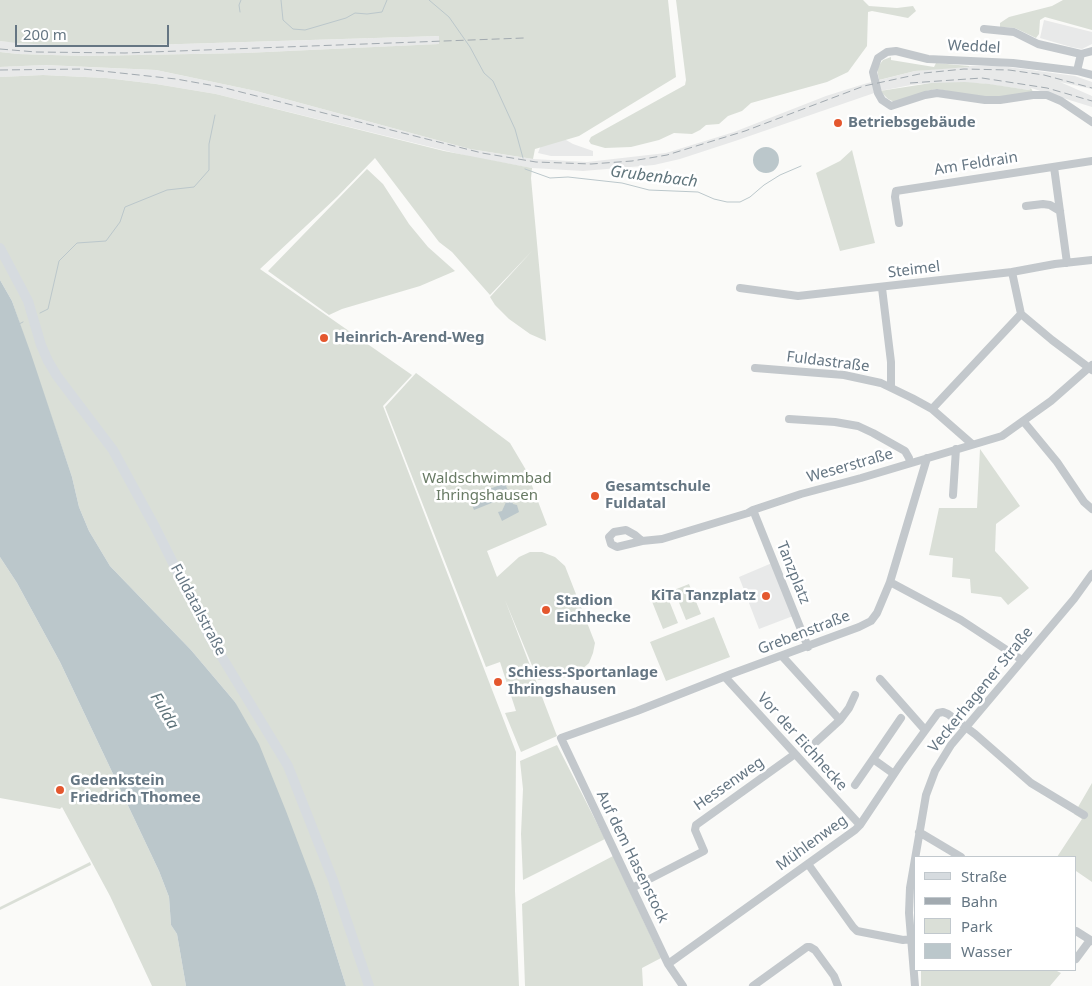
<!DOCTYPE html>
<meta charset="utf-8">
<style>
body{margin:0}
#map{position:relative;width:1092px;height:986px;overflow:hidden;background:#fafaf8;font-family:"Noto Sans",sans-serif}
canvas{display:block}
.legend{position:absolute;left:914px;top:856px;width:162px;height:115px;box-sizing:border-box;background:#fff;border:1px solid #c1c8cd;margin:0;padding:6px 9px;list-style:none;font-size:15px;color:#657683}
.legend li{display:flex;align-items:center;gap:10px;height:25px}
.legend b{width:25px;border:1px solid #c1c8cd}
.scale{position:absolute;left:15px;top:25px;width:154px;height:22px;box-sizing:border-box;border:2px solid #657683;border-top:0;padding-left:6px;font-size:15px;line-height:18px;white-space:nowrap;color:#657683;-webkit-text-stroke:4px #fff;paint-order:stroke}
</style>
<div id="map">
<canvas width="1092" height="986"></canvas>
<ul class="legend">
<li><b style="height:6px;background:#d6dbdf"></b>Straße</li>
<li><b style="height:6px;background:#a2aab0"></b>Bahn</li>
<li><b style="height:14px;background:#dadfd7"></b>Park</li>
<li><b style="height:14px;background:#bbc7cb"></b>Wasser</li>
</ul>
<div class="scale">200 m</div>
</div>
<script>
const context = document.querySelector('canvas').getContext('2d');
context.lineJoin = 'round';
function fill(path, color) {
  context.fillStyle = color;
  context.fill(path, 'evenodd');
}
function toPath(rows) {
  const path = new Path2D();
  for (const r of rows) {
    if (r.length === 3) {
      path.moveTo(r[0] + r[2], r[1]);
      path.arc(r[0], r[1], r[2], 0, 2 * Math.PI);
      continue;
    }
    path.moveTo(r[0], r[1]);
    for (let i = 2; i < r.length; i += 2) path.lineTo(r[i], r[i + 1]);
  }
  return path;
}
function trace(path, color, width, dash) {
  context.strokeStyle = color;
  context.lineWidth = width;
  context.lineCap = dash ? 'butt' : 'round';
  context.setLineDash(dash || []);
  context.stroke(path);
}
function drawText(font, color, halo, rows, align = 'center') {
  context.font = font + ' "Noto Sans",sans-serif';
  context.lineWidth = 5;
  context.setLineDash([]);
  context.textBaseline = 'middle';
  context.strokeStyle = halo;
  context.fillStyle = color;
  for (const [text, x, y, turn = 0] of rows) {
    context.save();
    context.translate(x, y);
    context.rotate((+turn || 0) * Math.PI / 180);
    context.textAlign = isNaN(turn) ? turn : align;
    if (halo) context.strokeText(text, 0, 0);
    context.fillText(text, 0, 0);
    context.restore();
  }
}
const built = toPath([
 [1044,20,1092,32,1092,44,1082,49,1071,47,1040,38],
 [439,36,440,44,245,53,85,56,18,54,0,52,0,41,84,47],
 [44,65,156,70,256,91,470,149,533,159,587,162,666,153,734,132,826,96,864,84,915,71,943,68,969,67,969,66,1001,66,1075,76,1092,82,1092,89,1060,82,1092,96,1092,107,1031,88,1029,90,978,83,931,83,911,85,880,91,735,141,680,159,654,165,583,171,532,168,471,157,216,94,156,84,106,78,43,75,0,77,0,67],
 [547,129,573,144,593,151,593,156,551,156,538,153],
 [772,563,793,616,759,629,739,577]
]);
const green = toPath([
 [0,0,668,0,676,77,579,136,535,149,533,159,470,149,256,91,156,70,45,65,0,67,0,52,18,54,85,56,245,53,439,44,439,36,84,47,17,43,0,41],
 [676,0,863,0,869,6,897,8,913,6,916,11,908,18,872,11,868,12,867,46,848,72,827,82,751,103,742,111,728,116,719,124,706,125,700,130,692,134,674,133,659,140,631,147,605,148,591,144,589,141,591,137,685,85,686,80],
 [1063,0,1092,0,1092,30,1045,17,1040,20,1039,34,1036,38,1015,28,1000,27,1000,23,1009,17,1052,6],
 [891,57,891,60,934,67,936,63,969,66,969,67,915,71,879,80,877,69,880,64,883,60],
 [43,75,106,78,156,84,216,94,444,151,532,168,531,178,546,341,530,334,509,319,495,305,490,297,532,251,490,295,452,252,439,242,375,158,337,197,260,269,412,375,383,406,516,752,515,891,519,986,346,986,317,893,235,702,191,650,110,566,89,531,79,507,72,477,12,301,0,280,0,77],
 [965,82,989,84,1029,90,1031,88,1033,92,1004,96,979,97,937,89,926,91,896,103,888,99,880,91,931,83],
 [852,150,875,243,840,251,816,173,840,161],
 [367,169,383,184,409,224,428,247,455,271,420,286,342,309,329,315,268,271],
 [416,373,510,443,526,470,547,525,487,551,497,577,519,557,530,552,542,552,555,557,565,566,595,643,593,653,589,663,578,673,568,677,538,680,505,600,557,736,521,752,505,713,516,711,500,662,486,667,385,407],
 [980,449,1020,506,996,524,995,551,1029,588,1008,605,1001,597,971,593,970,579,952,577,953,558,929,555,939,508,977,508],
 [0,557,17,583,60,662,159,871,169,897,171,925,177,934,186,986,152,986,110,896,62,807,60,809,0,798],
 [689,584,701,614,686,620,674,590],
 [666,593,678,623,663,629,651,599],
 [714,617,730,657,666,681,650,642],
 [557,745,605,839,523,880,521,834,523,789,520,761],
 [1092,783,1092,882,1076,871,1076,857,1057,857,1082,819,1074,814],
 [613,856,661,958,642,968,643,986,525,986,522,904],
 [90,862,91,865,0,910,0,907],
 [921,970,1055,970,1061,973,1050,986,921,986]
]);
const water = toPath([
 [766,160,13],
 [0,280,12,301,31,354,72,477,79,507,89,531,110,566,191,650,235,702,259,744,286,811,317,893,346,986,186,986,177,934,171,925,169,897,159,871,60,662,17,583,0,557],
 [505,483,513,504,517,505,519,512,502,521,498,512,502,511,506,502,504,498,474,510,469,497]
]);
const stream = toPath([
 [281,0,283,20,293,29,305,30,346,18,355,13,367,14,382,12,387,0],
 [429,0,449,17,470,47,484,73,493,81,515,129,523,158],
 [240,12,239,5,241,0],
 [525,169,550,178,568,177,622,183,649,190,698,192,714,199,727,202,740,202,750,197,764,185,780,175,801,166],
 [40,313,48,309,59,261,77,243,106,241,120,222,125,207,167,190,194,187,209,170,209,144,215,115],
 [19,324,23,322]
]);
const minor = toPath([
 [984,29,1014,32,1038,44,1081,54],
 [1077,71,1081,54,1092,51],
 [1092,75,1077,71,1013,63,928,59,896,51,887,52,878,58,873,72,878,93,882,100,891,106,925,95,937,93,985,100,1000,100,1033,95,1047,95,1061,101,1092,122],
 [1054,167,1067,263],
 [1026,206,1043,204,1050,205,1060,211],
 [899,223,895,197,896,191,1092,161],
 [1012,272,1021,314,1052,340,1092,370],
 [740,288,798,296,1012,272,1055,264,1092,260],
 [882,288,891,362,891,387],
 [755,368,844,375,881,383,912,398,932,409,972,444],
 [932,409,1021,314],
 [789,419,835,422,858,426,873,433,905,451,909,458,910,463],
 [1024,422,1057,462,1084,502,1092,509],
 [953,495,956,449],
 [753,510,808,647],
 [642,541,635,535,626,530,614,532,609,537,611,544,617,547,642,541,662,539,748,513,753,510,801,494,861,478,1002,436,1051,401,1092,365],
 [890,582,927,458],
 [782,656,840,720],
 [725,677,860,825],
 [880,679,925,730],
 [816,742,840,720,849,708,855,695],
 [894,774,873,759,901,718],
 [855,785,873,759],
 [919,832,961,857],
 [808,864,853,927,857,931,903,940,912,939],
 [632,888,704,851,695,830,696,825,795,754],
 [1076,931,1092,941],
 [1076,959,1090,940],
 [668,964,855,830,860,825,900,765,938,713,943,712,948,714,975,734,1031,783,1084,815],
 [683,986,668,964,561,738,637,711,731,674,859,627,871,621,877,613,890,582,961,620,1022,660],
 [753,986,807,947,810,947,815,950,834,976,838,986],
 [915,986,909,913,910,888,926,795,935,771,951,745,1074,599,1092,574]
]);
const major = toPath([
 [0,248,28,301,41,345,48,361,57,376,113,450,155,527,211,639,288,766,333,880,369,986]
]);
const rail = toPath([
 [0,49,36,52,125,53,524,38],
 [0,70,83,69,176,79,221,87,482,153,536,162,591,164,632,161,667,155,745,131,864,86,924,73,964,69,1009,70,1044,75,1092,88],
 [910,83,982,78,1047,88,1092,101]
]);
const markers = [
 [838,123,5,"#e4572e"],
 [324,338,5,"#e4572e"],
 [595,496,5,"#e4572e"],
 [766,596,5,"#e4572e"],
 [546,610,5,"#e4572e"],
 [498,682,5,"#e4572e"],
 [60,790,5,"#e4572e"]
];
const streetNames = [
 ["Weddel",974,47,3],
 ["Am Feldrain",976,164,-9],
 ["Steimel",914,270,-7],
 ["Fuldastraße",828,362,7],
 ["Weserstraße",850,466,-16],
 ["Tanzplatz",793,573,68],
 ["Fuldatalstraße",198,610,62],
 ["Grebenstraße",804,633,-21],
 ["Veckerhagener Straße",981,690,-51],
 ["Vor der Eichhecke",802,742,48],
 ["Hessenweg",729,784,-35],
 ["Mühlenweg",812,843,-36],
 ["Auf dem Hasenstock",632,857,64]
];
const poiNames = [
 ["Betriebsgebäude",848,123],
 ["Heinrich-Arend-Weg",334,338],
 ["Gesamtschule",605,487],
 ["Fuldatal",605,504],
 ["KiTa Tanzplatz",756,596,"right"],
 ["Stadion",556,601],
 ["Eichhecke",556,618],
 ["Schiess-Sportanlage",508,673],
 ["Ihringshausen",508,690],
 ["Gedenkstein",70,781],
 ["Friedrich Thomee",70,798]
];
const parkNames = [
 ["Waldschwimmbad",487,479],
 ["Ihringshausen",487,496]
];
const waterNames = [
 ["Grubenbach",654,177,7],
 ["Fulda",164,711,59]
];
fill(built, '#e8e9e9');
fill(green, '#dadfd7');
fill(water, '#bbc7cb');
trace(stream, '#bbc7cb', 1);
trace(minor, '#c3c8cc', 8);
trace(major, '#d6dbdf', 10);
trace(rail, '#a2aab0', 1, [8, 4]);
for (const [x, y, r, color] of markers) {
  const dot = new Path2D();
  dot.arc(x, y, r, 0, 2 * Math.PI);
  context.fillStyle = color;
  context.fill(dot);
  trace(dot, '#fff', 2);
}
drawText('15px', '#657683', '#fff', streetNames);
drawText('bold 15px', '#657683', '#fff', poiNames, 'left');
drawText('15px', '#687a64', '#fff', parkNames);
drawText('italic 16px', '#60757c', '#fff', waterNames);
</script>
